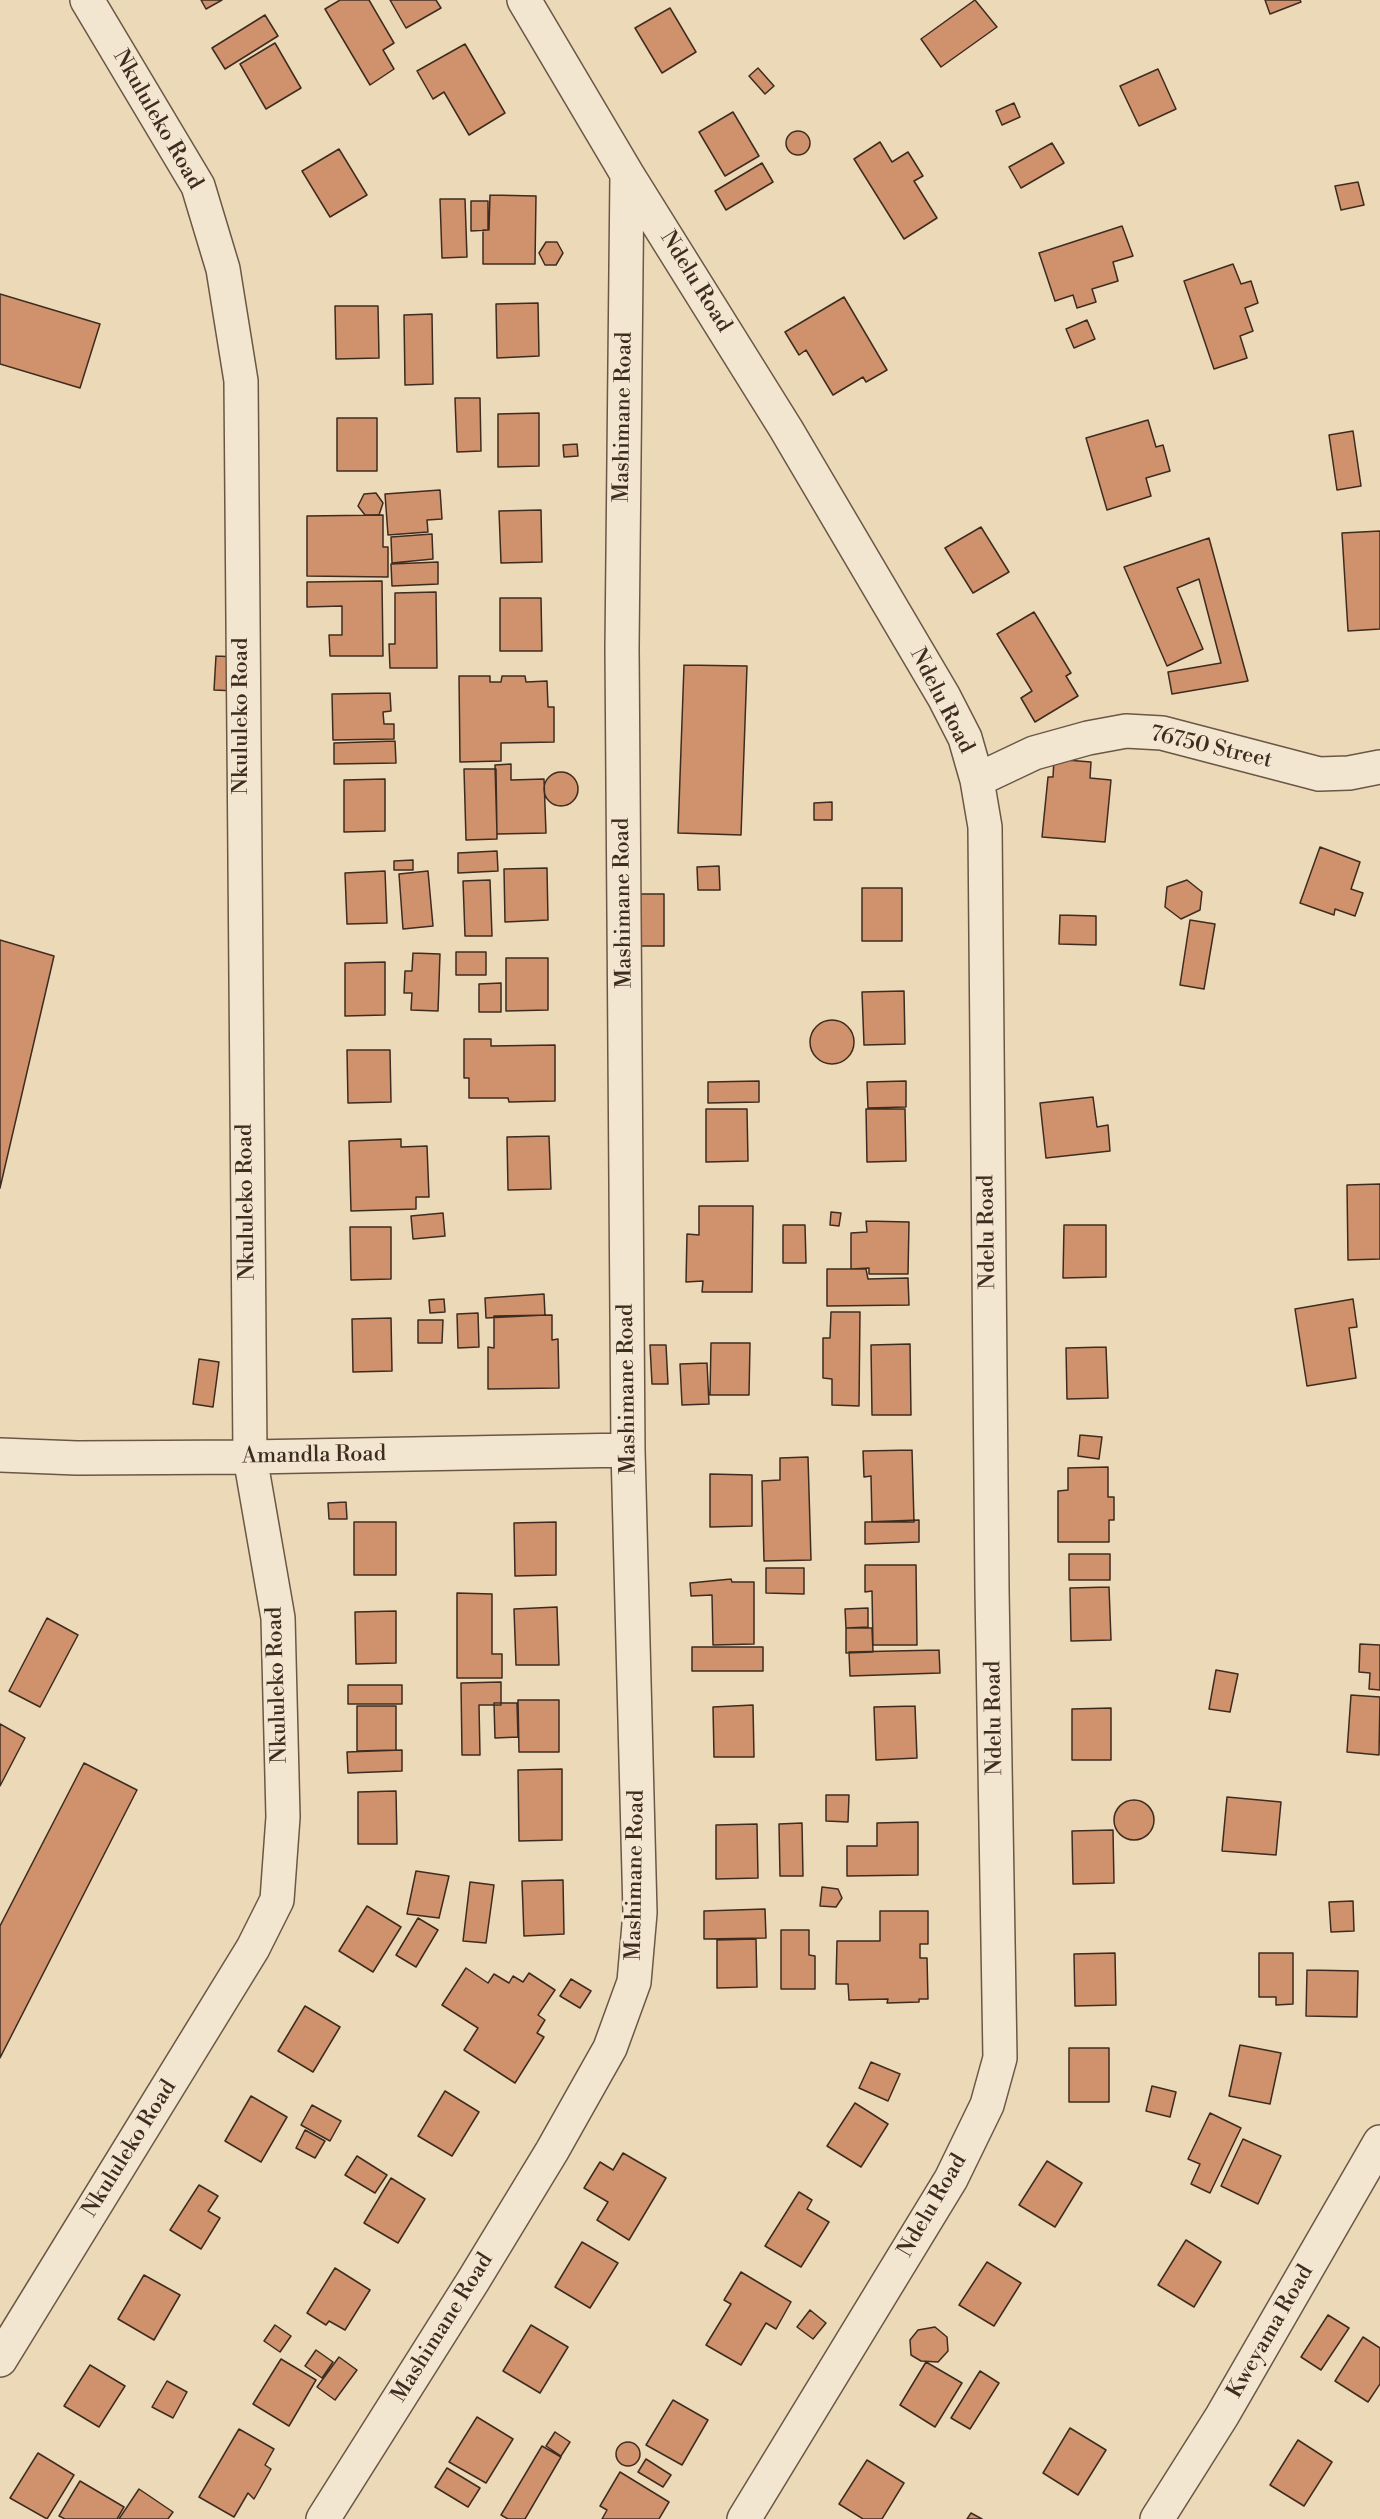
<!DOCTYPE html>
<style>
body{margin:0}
canvas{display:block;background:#ecd9b7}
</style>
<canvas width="1380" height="2519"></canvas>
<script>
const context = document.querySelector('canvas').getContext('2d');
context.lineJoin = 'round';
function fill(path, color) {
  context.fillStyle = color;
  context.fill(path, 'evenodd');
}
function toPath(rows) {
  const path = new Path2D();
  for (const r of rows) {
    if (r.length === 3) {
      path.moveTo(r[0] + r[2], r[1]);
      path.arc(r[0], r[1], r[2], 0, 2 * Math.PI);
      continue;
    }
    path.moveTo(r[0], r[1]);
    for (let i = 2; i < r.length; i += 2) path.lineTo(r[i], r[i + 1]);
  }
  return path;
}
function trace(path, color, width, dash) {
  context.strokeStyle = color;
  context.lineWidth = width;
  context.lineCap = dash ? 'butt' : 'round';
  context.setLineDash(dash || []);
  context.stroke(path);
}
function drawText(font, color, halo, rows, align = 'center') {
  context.font = font + ' "Libre Bodoni",serif';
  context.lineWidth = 6;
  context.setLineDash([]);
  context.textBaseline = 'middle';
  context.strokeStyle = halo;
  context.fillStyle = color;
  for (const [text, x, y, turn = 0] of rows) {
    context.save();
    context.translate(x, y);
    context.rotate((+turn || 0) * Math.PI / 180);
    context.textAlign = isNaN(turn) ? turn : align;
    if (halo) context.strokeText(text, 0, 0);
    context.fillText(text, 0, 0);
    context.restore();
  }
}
const building = toPath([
 [201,0,222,0,206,9,201,0],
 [340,0,369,0,394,43,383,50,394,69,370,85,325,9,340,0],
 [390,0,436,0,441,8,406,28,390,0],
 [975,0,997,27,941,67,921,39,975,0],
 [1265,0,1300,0,1301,2,1270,14,1265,0],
 [670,8,696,52,662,73,635,28,670,8],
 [265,15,278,36,225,69,212,48,265,15],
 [275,43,301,88,266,109,240,64,275,43],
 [465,44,505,113,469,135,444,92,433,99,417,71,465,44],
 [758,68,774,86,765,94,749,76,758,68],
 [1158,69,1176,109,1139,126,1120,86,1158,69],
 [1014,103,1020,117,1002,125,996,111,1014,103],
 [733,112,759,156,725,176,699,132,733,112],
 [798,143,12],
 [880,142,892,162,908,152,923,176,914,181,937,218,904,239,854,159,880,142],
 [1052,143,1064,163,1021,188,1009,167,1052,143],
 [339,149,367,195,330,217,302,171,339,149],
 [762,163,773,182,726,210,715,191,762,163],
 [1358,182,1364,205,1341,210,1335,186,1358,182],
 [490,195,536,196,535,264,483,264,483,230,489,230,490,195],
 [440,199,465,199,467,257,442,258,440,199],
 [471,201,488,201,488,230,471,231,471,201],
 [1122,226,1133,256,1113,262,1118,281,1092,289,1096,302,1077,308,1073,295,1055,301,1039,253,1122,226],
 [546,242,557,242,563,253,556,265,545,265,539,253,546,242],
 [1233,264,1241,284,1251,281,1258,303,1245,308,1253,331,1240,336,1247,358,1214,369,1184,281,1233,264],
 [0,294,100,324,80,388,0,364,0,294],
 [844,297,887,370,866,382,863,377,833,395,806,350,799,355,785,332,844,297],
 [538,303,539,356,497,358,496,304,538,303],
 [335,306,378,306,379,358,336,359,335,306],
 [432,314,433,384,405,385,404,315,432,314],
 [1087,320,1095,339,1074,348,1066,329,1087,320],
 [455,398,480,398,481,451,457,452,455,398],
 [539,413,539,466,498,467,498,414,539,413],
 [337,418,377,418,377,471,337,471,337,418],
 [1148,420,1156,447,1163,445,1170,471,1146,478,1151,496,1107,510,1086,438,1148,420],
 [1353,431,1361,486,1337,490,1329,435,1353,431],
 [577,444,578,456,564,457,563,445,577,444],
 [440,490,442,519,427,520,428,532,388,535,385,494,440,490],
 [376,493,383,503,379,515,365,515,358,506,364,494,376,493],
 [541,510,542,562,501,563,499,511,541,510],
 [383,515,383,547,388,547,388,577,307,576,307,516,383,515],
 [981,527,1009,572,973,593,945,548,981,527],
 [1380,531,1380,629,1348,631,1342,533,1380,531],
 [432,534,433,559,392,563,391,537,432,534],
 [1209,538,1248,681,1172,694,1168,672,1221,663,1199,579,1177,588,1203,649,1167,666,1124,567,1209,538],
 [438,562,438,584,392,586,391,564,438,562],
 [382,581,383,656,330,656,329,635,342,635,342,606,307,607,307,582,382,581],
 [436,592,437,668,390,668,389,644,395,644,395,593,436,592],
 [500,598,541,598,542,651,500,651,500,598],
 [1034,612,1071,673,1066,676,1078,696,1035,722,1021,698,1032,691,997,634,1034,612],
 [216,656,238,657,236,691,214,690,216,656],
 [684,665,747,666,741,835,678,833,684,665],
 [459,676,490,676,490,682,501,682,502,676,525,676,526,682,547,681,548,707,554,707,554,742,501,743,501,761,460,762,459,676],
 [390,693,391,711,383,712,384,724,394,724,394,739,333,740,332,694,390,693],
 [395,741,396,763,334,764,334,743,395,741],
 [1054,759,1091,762,1090,778,1111,780,1105,842,1042,837,1048,777,1053,777,1054,759],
 [511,764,511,780,544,779,546,833,497,834,495,765,511,764],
 [464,769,496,769,497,839,466,840,464,769],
 [561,789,17],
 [385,779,385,831,344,832,344,780,385,779],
 [832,802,832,820,814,820,814,803,832,802],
 [1320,847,1360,862,1351,889,1363,893,1355,916,1335,909,1334,915,1300,903,1320,847],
 [497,851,498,871,458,873,458,853,497,851],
 [413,860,413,870,394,870,394,861,413,860],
 [719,866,720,890,698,890,697,867,719,866],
 [547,868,548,920,505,922,504,869,547,868],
 [385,871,387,923,347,924,345,873,385,871],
 [428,871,433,926,403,929,399,874,428,871],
 [490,880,492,936,465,936,463,881,490,880],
 [1187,880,1202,892,1200,910,1181,919,1165,907,1167,887,1187,880],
 [862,888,902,888,902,941,862,941,862,888],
 [640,894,664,894,664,946,640,946,640,894],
 [1060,915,1096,916,1096,945,1059,944,1060,915],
 [1190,920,1215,924,1204,989,1180,985,1190,920],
 [0,940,54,956,0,1188,0,940],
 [456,952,486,952,486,975,456,975,456,952],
 [413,953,440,954,438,1011,411,1010,412,993,404,993,405,971,412,971,413,953],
 [506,958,548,958,548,1010,506,1011,506,958],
 [385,962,385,1015,345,1016,345,963,385,962],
 [501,983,501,1012,479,1012,479,984,501,983],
 [904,991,905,1044,864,1045,862,992,904,991],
 [832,1042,22],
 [464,1039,491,1039,491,1046,555,1045,555,1101,509,1102,508,1098,469,1098,469,1078,464,1078,464,1039],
 [347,1050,390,1050,391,1102,348,1103,347,1050],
 [759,1081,759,1102,708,1103,708,1082,759,1081],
 [906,1081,906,1107,868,1108,867,1082,906,1081],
 [1093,1097,1097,1127,1108,1125,1110,1151,1046,1158,1040,1103,1093,1097],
 [706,1109,747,1109,748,1161,706,1162,706,1109],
 [866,1109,905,1109,906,1161,867,1162,866,1109],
 [549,1136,551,1189,508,1190,507,1137,549,1136],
 [401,1139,401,1147,427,1146,429,1197,416,1197,416,1209,351,1211,349,1141,401,1139],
 [1380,1184,1380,1259,1348,1260,1347,1185,1380,1184],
 [699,1206,753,1206,752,1292,702,1292,703,1281,686,1282,687,1234,699,1235,699,1206],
 [831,1212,841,1213,839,1226,830,1225,831,1212],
 [443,1213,445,1236,413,1239,411,1216,443,1213],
 [866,1221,909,1222,908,1274,869,1274,869,1268,851,1269,851,1233,867,1232,866,1221],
 [783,1225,805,1225,806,1263,783,1263,783,1225],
 [1064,1225,1106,1225,1106,1277,1063,1278,1064,1225],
 [350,1227,391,1227,391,1279,351,1280,350,1227],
 [827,1269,866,1269,868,1279,908,1278,909,1305,827,1306,827,1269],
 [544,1294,545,1315,486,1318,485,1298,544,1294],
 [444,1299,445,1312,430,1313,429,1300,444,1299],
 [1353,1299,1357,1327,1349,1328,1356,1378,1307,1386,1295,1309,1353,1299],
 [831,1312,860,1312,859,1406,832,1405,832,1379,823,1378,823,1338,830,1338,831,1312],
 [478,1313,479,1347,458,1348,457,1314,478,1313],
 [552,1315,552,1340,558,1339,559,1388,488,1389,488,1347,494,1348,494,1316,552,1315],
 [391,1318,392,1371,353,1372,352,1319,391,1318],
 [418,1320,443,1320,442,1343,418,1343,418,1320],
 [711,1343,750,1343,749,1395,710,1395,711,1343],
 [910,1344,911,1415,872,1415,871,1345,910,1344],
 [650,1345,666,1345,668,1384,652,1384,650,1345],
 [1106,1347,1108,1398,1067,1399,1066,1348,1106,1347],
 [199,1359,219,1362,213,1407,193,1404,199,1359],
 [707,1363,709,1404,682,1405,680,1364,707,1363],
 [1080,1435,1102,1437,1099,1459,1078,1456,1080,1435],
 [912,1450,914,1522,872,1522,871,1476,864,1477,863,1451,912,1450],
 [808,1457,811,1560,764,1561,762,1481,780,1480,780,1458,808,1457],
 [1108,1467,1108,1497,1114,1497,1114,1520,1109,1520,1109,1542,1058,1542,1058,1491,1068,1490,1068,1468,1108,1467],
 [710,1474,752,1475,752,1526,710,1527,710,1474],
 [346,1502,347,1519,329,1519,328,1503,346,1502],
 [919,1520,919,1542,865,1544,865,1522,919,1520],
 [354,1522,396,1522,396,1575,354,1575,354,1522],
 [556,1522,556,1575,515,1576,514,1523,556,1522],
 [1069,1554,1110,1554,1110,1580,1069,1580,1069,1554],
 [865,1565,916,1565,917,1645,873,1645,872,1591,865,1592,865,1565],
 [766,1568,804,1568,804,1594,766,1593,766,1568],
 [731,1579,732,1582,754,1582,754,1644,713,1645,712,1595,691,1596,690,1583,731,1579],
 [1109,1587,1111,1640,1071,1641,1070,1588,1109,1587],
 [457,1593,492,1594,492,1654,502,1654,502,1678,457,1678,457,1593],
 [557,1607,559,1665,516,1665,514,1609,557,1607],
 [868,1608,868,1627,846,1628,845,1609,868,1608],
 [396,1611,396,1663,356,1664,355,1612,396,1611],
 [47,1618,78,1635,40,1707,9,1691,47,1618],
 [846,1628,872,1628,873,1652,846,1653,846,1628],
 [1360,1644,1380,1645,1380,1690,1369,1689,1370,1673,1359,1672,1360,1644],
 [692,1647,763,1647,763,1671,692,1671,692,1647],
 [939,1650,940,1673,850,1676,849,1652,939,1650],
 [1216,1670,1238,1674,1230,1712,1209,1709,1216,1670],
 [501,1682,501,1705,479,1705,480,1755,462,1755,461,1683,501,1682],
 [348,1685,402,1685,402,1704,348,1704,348,1685],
 [1351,1695,1380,1697,1379,1755,1347,1752,1351,1695],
 [518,1700,559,1700,559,1752,519,1752,518,1700],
 [494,1703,517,1703,518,1737,495,1738,494,1703],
 [753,1705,754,1757,714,1757,713,1707,753,1705],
 [357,1706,396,1706,396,1750,357,1751,357,1706],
 [915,1706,917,1758,876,1760,874,1707,915,1706],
 [1111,1708,1111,1760,1072,1760,1072,1709,1111,1708],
 [0,1724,25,1738,0,1786,0,1724],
 [402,1750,402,1771,348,1773,347,1752,402,1750],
 [84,1763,137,1790,0,2058,0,1926,84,1763],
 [562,1769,562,1840,519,1841,518,1770,562,1769],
 [396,1791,397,1844,358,1844,358,1792,396,1791],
 [826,1795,849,1795,848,1822,826,1821,826,1795],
 [1227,1797,1281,1802,1276,1855,1222,1851,1227,1797],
 [1134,1820,20],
 [918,1822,918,1875,847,1876,847,1846,877,1846,877,1823,918,1822],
 [802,1823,803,1876,780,1876,779,1824,802,1823],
 [757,1824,758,1878,716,1879,716,1825,757,1824],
 [1113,1830,1114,1883,1073,1884,1072,1831,1113,1830],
 [416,1871,449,1876,439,1918,407,1914,416,1871],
 [563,1880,564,1934,524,1936,522,1881,563,1880],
 [470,1882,494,1885,486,1943,463,1941,470,1882],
 [822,1887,838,1889,842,1898,836,1907,820,1906,822,1887],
 [1353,1901,1354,1931,1331,1932,1329,1902,1353,1901],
 [367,1906,401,1927,373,1972,339,1951,367,1906],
 [765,1909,766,1938,704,1939,704,1911,765,1909],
 [880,1911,928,1911,928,1944,920,1944,920,1958,927,1958,928,1999,919,1999,919,2002,887,2003,888,1999,849,2000,848,1984,836,1984,837,1941,880,1941,880,1911],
 [418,1918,438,1930,416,1967,396,1955,418,1918],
 [781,1930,809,1930,809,1955,815,1956,815,1989,781,1989,781,1930],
 [756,1939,757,1987,717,1988,717,1940,756,1939],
 [1115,1953,1116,2005,1075,2006,1074,1954,1115,1953],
 [1259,1953,1293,1953,1293,2004,1276,2005,1276,1997,1259,1997,1259,1953],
 [466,1968,488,1983,494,1974,509,1983,513,1976,523,1982,529,1973,555,1990,538,2015,545,2020,537,2033,544,2037,515,2083,464,2050,478,2028,442,2005,466,1968],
 [1307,1970,1358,1971,1357,2017,1306,2016,1307,1970],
 [571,1979,591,1991,580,2008,560,1996,571,1979],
 [305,2006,340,2027,313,2072,278,2051,305,2006],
 [1240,2045,1281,2053,1270,2104,1229,2096,1240,2045],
 [1069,2048,1109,2048,1109,2102,1069,2102,1069,2048],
 [871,2062,900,2074,888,2101,859,2088,871,2062],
 [1152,2086,1176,2092,1170,2117,1146,2111,1152,2086],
 [445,2091,479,2112,452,2156,418,2136,445,2091],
 [251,2096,287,2117,261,2162,225,2141,251,2096],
 [855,2103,888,2124,861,2167,827,2146,855,2103],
 [312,2105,341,2121,330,2141,301,2125,312,2105],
 [1210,2113,1241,2128,1210,2193,1191,2184,1200,2164,1188,2159,1210,2113],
 [305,2130,325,2141,315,2158,296,2148,305,2130],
 [1243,2139,1281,2156,1258,2204,1221,2186,1243,2139],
 [623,2153,666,2178,629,2240,597,2220,608,2202,584,2188,600,2162,613,2170,623,2153],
 [357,2156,387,2175,375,2193,345,2175,357,2156],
 [1047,2161,1082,2183,1055,2227,1019,2205,1047,2161],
 [391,2178,425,2199,398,2243,364,2223,391,2178],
 [199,2185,218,2196,208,2211,220,2218,201,2249,170,2230,199,2185],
 [799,2192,812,2200,807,2209,829,2222,801,2267,765,2246,799,2192],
 [1186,2240,1221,2262,1194,2307,1158,2285,1186,2240],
 [582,2242,618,2263,590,2308,555,2287,582,2242],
 [987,2262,1021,2283,994,2326,959,2305,987,2262],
 [335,2268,370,2290,345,2330,329,2321,326,2325,307,2313,335,2268],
 [741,2272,791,2302,776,2329,766,2323,741,2365,706,2345,731,2304,724,2300,741,2272],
 [144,2275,180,2295,154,2340,118,2319,144,2275],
 [810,2310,826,2323,813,2339,797,2327,810,2310],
 [1328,2315,1349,2328,1321,2370,1301,2357,1328,2315],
 [275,2325,291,2336,280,2352,264,2341,275,2325],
 [531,2325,568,2347,540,2393,503,2371,531,2325],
 [935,2327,947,2337,948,2351,938,2362,921,2361,911,2355,910,2340,918,2330,935,2327],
 [1363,2337,1380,2348,1380,2384,1368,2402,1335,2381,1363,2337],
 [316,2350,333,2362,322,2378,305,2366,316,2350],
 [339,2357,357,2370,335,2400,317,2387,339,2357],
 [281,2359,316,2380,289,2426,253,2404,281,2359],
 [926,2362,962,2383,935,2427,900,2405,926,2362],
 [90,2365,125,2386,99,2427,64,2406,90,2365],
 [980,2371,999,2383,970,2429,951,2418,980,2371],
 [167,2381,187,2392,173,2418,152,2407,167,2381],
 [673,2400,708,2420,682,2465,646,2445,673,2400],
 [477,2417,513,2439,486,2483,449,2462,477,2417],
 [1070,2428,1106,2450,1078,2495,1043,2473,1070,2428],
 [239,2429,274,2449,265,2465,271,2469,254,2499,248,2493,234,2517,199,2497,239,2429],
 [555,2432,570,2442,561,2456,546,2446,555,2432],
 [1298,2440,1332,2462,1304,2506,1270,2485,1298,2440],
 [628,2454,12],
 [542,2446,561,2457,525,2519,508,2519,501,2515,542,2446],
 [38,2453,74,2475,47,2519,10,2498,38,2453],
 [646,2459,671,2475,663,2487,638,2472,646,2459],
 [867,2460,904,2483,882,2519,863,2519,839,2504,867,2460],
 [447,2468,480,2488,468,2507,435,2487,447,2468],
 [620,2472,669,2502,659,2519,602,2519,607,2510,600,2506,620,2472],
 [80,2481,124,2507,117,2519,65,2519,59,2516,80,2481],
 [139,2489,173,2512,168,2519,119,2519,139,2489],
 [971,2513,982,2519,967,2519,971,2513]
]);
const street = toPath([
 [524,0,627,174,786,429,944,697,965,738,977,780,985,827,992,1590,1000,2058,987,2105,951,2179,744,2519],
 [977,780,1034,753,1088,738,1126,731,1162,733,1319,774,1349,773,1380,767],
 [0,1455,77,1458,250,1457,628,1450],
 [0,2360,253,1948,277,1900,283,1817,278,1618,250,1457,241,381,223,269,198,186,87,0],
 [323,2519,473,2281,552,2151,610,2048,634,1982,640,1913,628,1450,622,648,627,174],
 [1157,2519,1222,2416,1380,2142]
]);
const streetNames = [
 ["Nkululeko Road",157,120,60],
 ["Ndelu Road",695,282,58],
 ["Mashimane Road",624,417,-89],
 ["Ndelu Road",941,701,63],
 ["Nkululeko Road",242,716,-90],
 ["76750 Street",1211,748,13],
 ["Mashimane Road",624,903,-91],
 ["Nkululeko Road",247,1202,-91],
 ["Ndelu Road",988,1232,-91],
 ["Mashimane Road",628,1389,-91],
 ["Amandla Road",314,1456,-1],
 ["Nkululeko Road",278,1685,-92],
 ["Ndelu Road",995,1718,-91],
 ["Mashimane Road",636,1875,-89],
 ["Nkululeko Road",130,2149,-58],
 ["Ndelu Road",933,2206,-60],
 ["Mashimane Road",443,2328,-58],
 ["Kweyama Road",1271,2332,-60]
];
fill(building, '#d0916d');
trace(building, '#3e2c20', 1.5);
trace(street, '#6a5746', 36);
trace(street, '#f3e6d0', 33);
drawText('22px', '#3e2c20', '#f3e6d0', streetNames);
</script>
